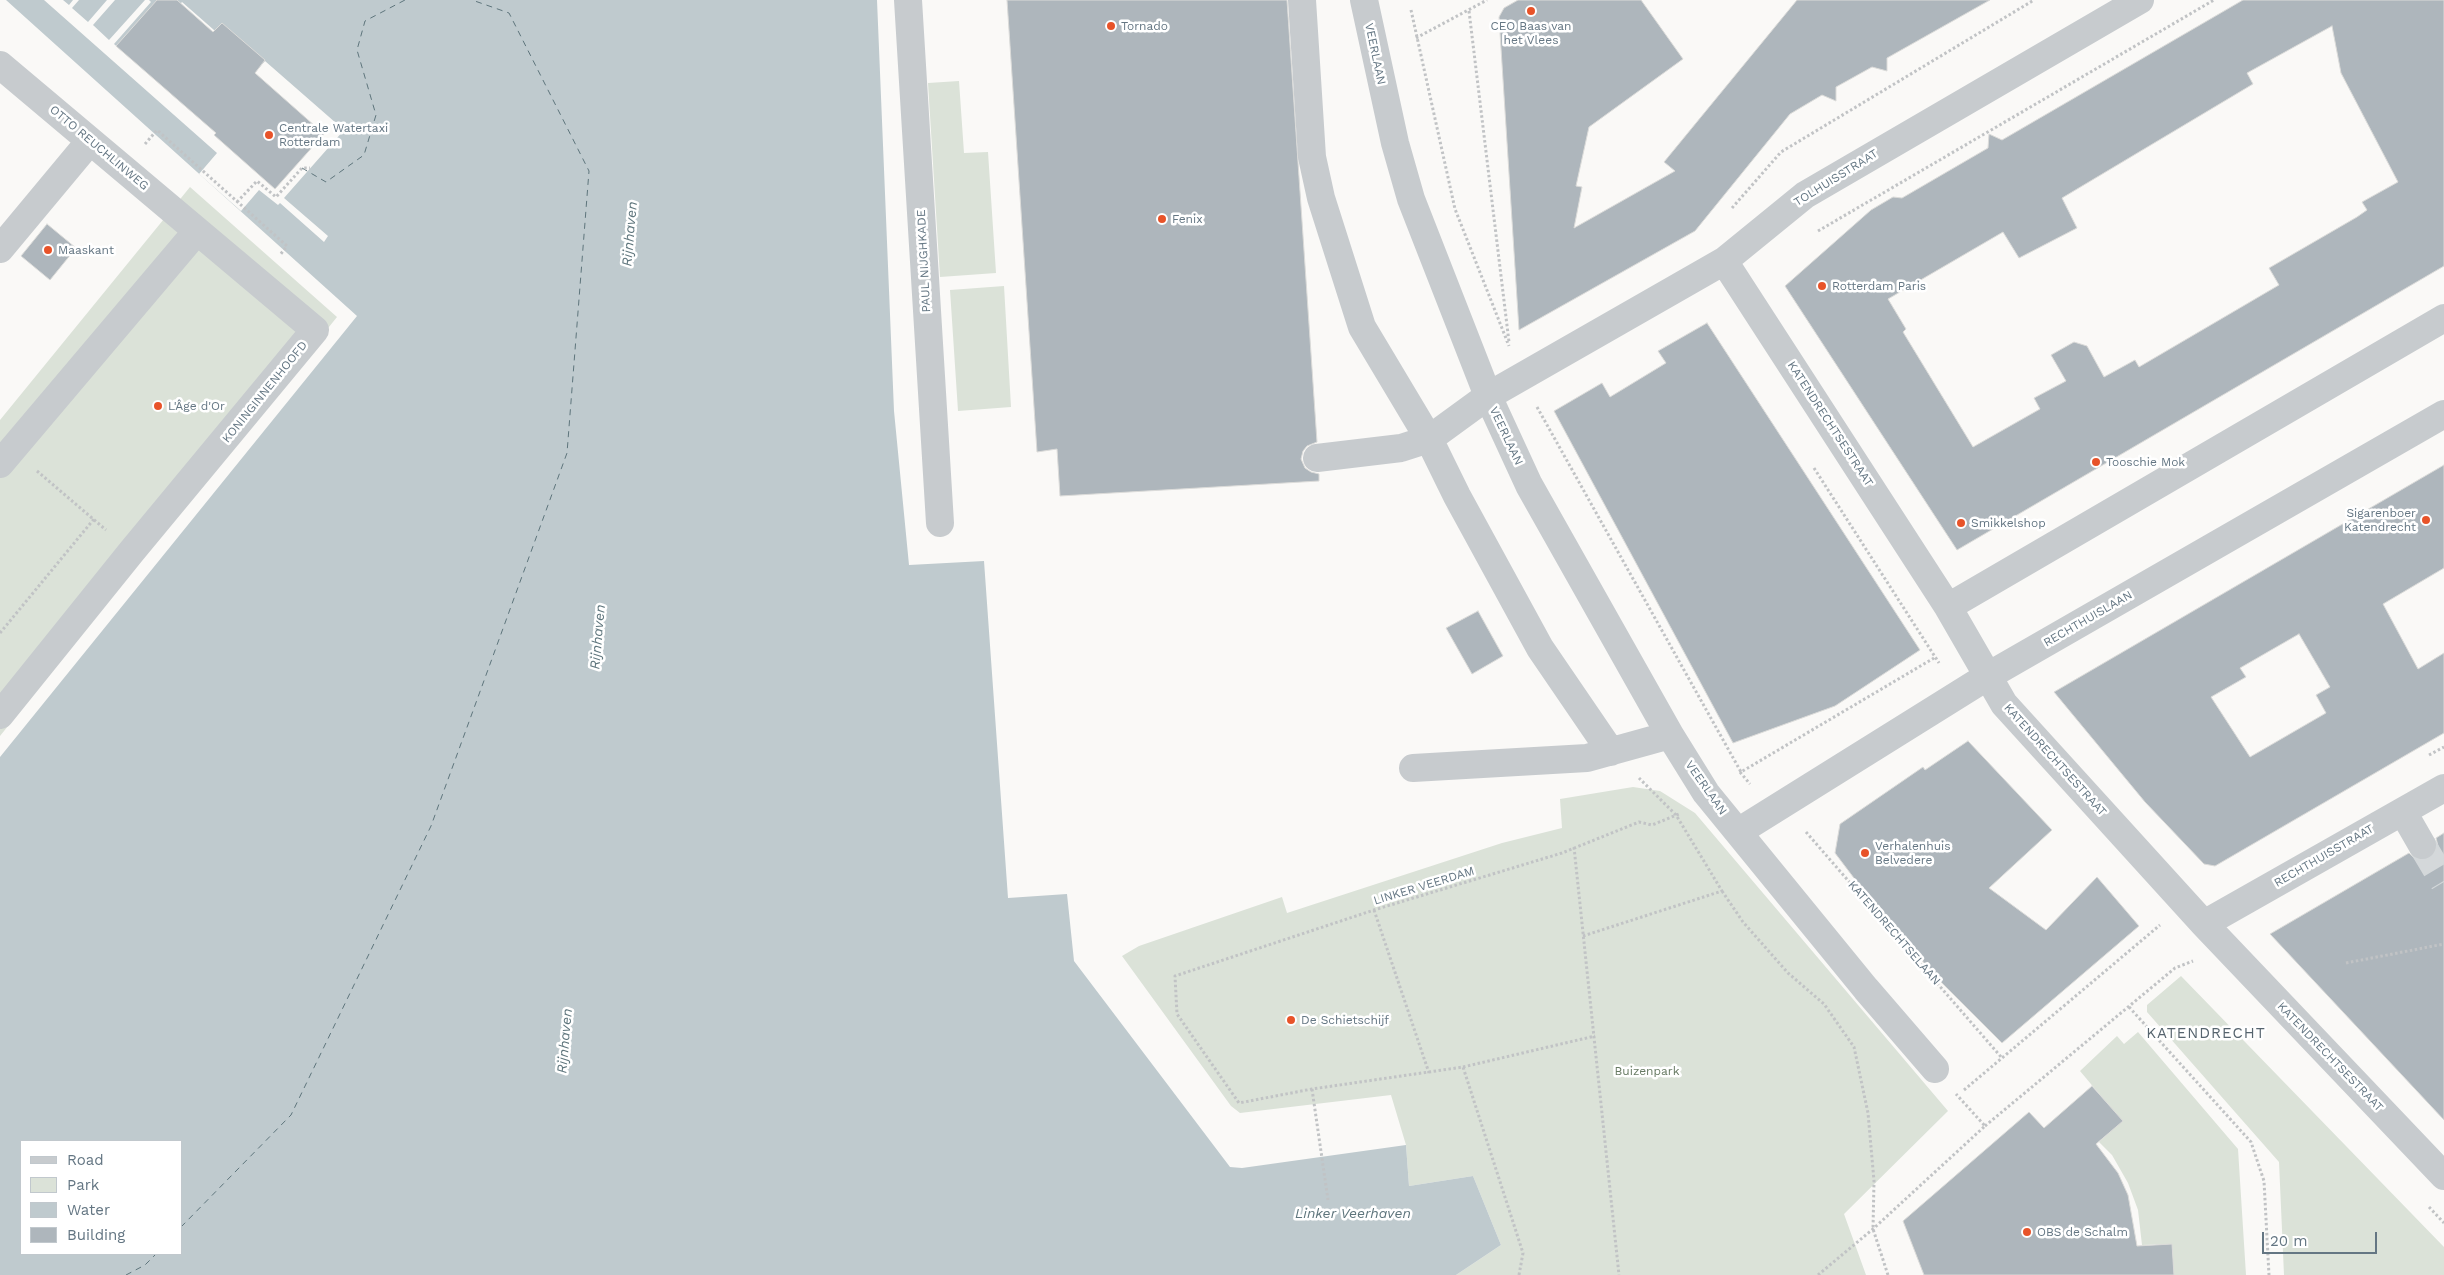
<!DOCTYPE html>
<meta charset="utf-8">
<style>
body{margin:0}
#map{position:relative;width:2444px;height:1275px;overflow:hidden;background:#faf9f7;font-family:"Work Sans",sans-serif}
canvas{display:block}
.legend{position:absolute;left:20px;top:1140px;width:162px;height:115px;box-sizing:border-box;background:#fff;border:1px solid #c1c8cd;margin:0;padding:6px 9px;list-style:none;font-size:15px;color:#647683}
.legend li{display:flex;align-items:center;gap:10px;height:25px}
.legend b{width:25px;border:1px solid #c1c8cd}
.scale{position:absolute;left:2262px;top:1232px;width:115px;height:22px;box-sizing:border-box;border:2px solid #647683;border-top:0;padding-left:6px;font-size:15px;line-height:18px;white-space:nowrap;color:#647683;-webkit-text-stroke:4px #fff;paint-order:stroke}
</style>
<div id="map">
<canvas width="2444" height="1275"></canvas>
<ul class="legend">
<li><b style="height:6px;background:#c7cbce"></b>Road</li>
<li><b style="height:14px;background:#dbe2d8"></b>Park</li>
<li><b style="height:14px;background:#bfcace"></b>Water</li>
<li><b style="height:14px;background:#aeb6bc"></b>Building</li>
</ul>
<div class="scale">20 m</div>
</div>
<script>
const context = document.querySelector('canvas').getContext('2d');
context.lineJoin = 'round';
function fill(path, color) {
  context.fillStyle = color;
  context.fill(path, 'evenodd');
}
function toPath(rows) {
  const path = new Path2D();
  for (const r of rows) {
    path.moveTo(r[0], r[1]);
    for (let i = 2; i < r.length; i += 2) path.lineTo(r[i], r[i + 1]);
  }
  return path;
}
function trace(path, color, width, dash) {
  context.strokeStyle = color;
  context.lineWidth = width;
  context.lineCap = dash ? 'butt' : 'round';
  context.setLineDash(dash || []);
  context.stroke(path);
}
function drawText(font, color, halo, rows, align = 'center') {
  context.font = font + ' "Work Sans",sans-serif';
  context.lineWidth = 5;
  context.setLineDash([]);
  context.textBaseline = 'middle';
  context.strokeStyle = halo;
  context.fillStyle = color;
  for (const [text, x, y, turn = 0] of rows) {
    context.save();
    context.translate(x, y);
    context.rotate((+turn || 0) * Math.PI / 180);
    context.textAlign = isNaN(turn) ? turn : align;
    if (halo) context.strokeText(text, 0, 0);
    context.fillText(text, 0, 0);
    context.restore();
  }
}
const green = toPath([
 [959,81,964,153,988,152,996,273,940,277,928,83],
 [190,187,337,317,0,736,0,420],
 [1004,286,1011,407,958,411,950,290],
 [1633,787,1660,791,1695,813,1948,1111,1844,1214,1866,1275,1456,1275,1501,1245,1473,1176,1409,1186,1406,1145,1391,1095,1240,1113,1231,1106,1122,956,1139,946,1282,897,1287,913,1502,843,1562,828,1560,799],
 [2181,976,2444,1247,2444,1275,2284,1275,2279,1162,2147,1012,2147,1005],
 [2138,1032,2238,1149,2246,1275,2174,1275,2172,1244,2142,1245,2138,1210,2128,1183,2112,1155,2099,1142,2122,1121,2080,1071,2117,1036,2124,1044]
]);
const water = toPath([
 [6,0,877,0,894,411,909,565,984,561,1008,898,1067,894,1074,961,1230,1167,1242,1168,1406,1145,1409,1186,1473,1176,1501,1245,1456,1275,0,1275,0,757,357,316],
 [21,1141,181,1141,181,1254,21,1254]
]);
const pier = toPath([
 [44,0,63,0,69,5,73,0,79,0,72,8,88,22,107,0,115,0,93,25,109,40,145,0,149,0,151,2,114,44,131,59,182,2,222,37,171,94,208,126,265,61,344,130,284,198,328,236,324,242,280,203,278,205,259,190,241,211,199,174,217,153]
]);
const ferry = toPath([
 [302,168,326,182,364,155,376,115,357,50,365,21,405,0],
 [181,1227,291,1115,431,826,567,453,589,171,509,13,472,0],
 [126,1275,145,1265,156,1254]
]);
const building = toPath([
 [157,0,177,0,213,32,222,23,265,60,255,73,324,134,275,189,214,135,216,133,116,46,157,0],
 [1007,0,1287,0,1317,442,1307,446,1303,451,1301,459,1305,468,1311,472,1319,474,1319,481,1060,496,1057,449,1037,452,1007,0],
 [1518,0,1641,0,1683,59,1589,127,1576,186,1582,187,1574,228,1675,171,1664,162,1797,0,1990,0,1887,58,1887,71,1872,67,1836,87,1836,101,1822,95,1790,114,1695,231,1519,330,1499,17,1504,8,1518,0],
 [2243,0,2444,0,2444,266,1957,550,1785,286,1871,210,1893,197,1902,198,1988,148,1989,134,2002,140,2243,0],
 [2332,26,2341,73,2398,182,2362,202,2367,210,2357,217,2269,268,2279,285,2139,367,2135,360,2104,377,2087,346,2074,342,2051,355,2066,381,2034,398,2040,409,1973,447,1903,332,1906,329,1888,299,2003,232,2019,258,2077,228,2062,198,2253,84,2247,73,2332,26],
 [47,224,76,248,50,280,21,256,47,224],
 [1707,323,1920,650,1835,706,1733,743,1554,411,1602,383,1610,397,1666,363,1658,351,1707,323],
 [2444,465,2444,568,2383,604,2418,669,2444,653,2444,733,2215,866,2204,864,2145,802,2054,692,2444,465],
 [2299,634,2330,687,2316,695,2326,713,2250,757,2211,697,2246,677,2240,668,2299,634],
 [1478,611,1503,656,1472,674,1446,628,1478,611],
 [1968,741,2052,830,1989,888,2046,930,2097,877,2139,926,2002,1043,1940,981,1882,915,1835,853,1840,824,1923,767,1925,770,1968,741],
 [2444,833,2444,1120,2270,934,2409,853,2415,859,2422,861,2429,859,2436,852,2438,846,2436,838,2444,833],
 [2092,1086,2123,1121,2096,1144,2118,1173,2128,1195,2137,1246,2172,1244,2174,1275,1924,1275,1903,1221,2029,1112,2044,1128,2092,1086]
]);
const minorTunnel = toPath([
 [2422,845,2444,882]
]);
const path = toPath([
 [1411,10,1455,209,1509,346],
 [1469,11,1509,342],
 [1416,38,1487,0],
 [145,144,157,130,287,246,280,255],
 [237,202,257,181,276,197,302,168,310,168],
 [1732,208,1781,152,2034,0],
 [1818,231,2214,0],
 [1537,407,1741,772,1934,658],
 [1814,468,1939,663],
 [37,471,106,530],
 [0,633,94,519],
 [2429,755,2444,747],
 [1740,772,1750,784],
 [1806,832,2002,1058],
 [1574,847,1619,1275],
 [1722,891,1743,922,1788,973,1824,1004,1854,1047,1868,1113,1874,1181,1873,1229,1888,1275],
 [1374,910,1429,1073],
 [1583,936,1722,891,1676,815,1639,778],
 [2346,963,2444,944],
 [2129,1007,2251,1142,2264,1181,2269,1275],
 [1463,1067,1595,1036],
 [1312,1089,1328,1200],
 [1964,1090,2160,925],
 [1985,1126,2175,968,2193,961],
 [2429,1207,2444,1223],
 [1519,1275,1523,1253,1463,1067,1312,1089,1239,1103,1177,1014,1175,976,1374,910,1562,853,1639,822,1652,825,1679,814],
 [1818,1275,1873,1229,1985,1126,1956,1094]
]);
const minor = toPath([
 [908,0,940,523],
 [1302,0,1312,157,1321,198,1362,327,1429,439,1457,496,1540,648,1611,752],
 [1364,0,1395,143,1411,199,1488,396,1529,485,1670,735,1706,793,1866,989,1935,1069],
 [0,65,315,330,132,551,0,715],
 [0,249,90,141],
 [1724,261,1948,607,2004,704,2204,924,2444,1176],
 [1317,458,1401,448,1429,439,1488,396,1724,261,1805,195,2140,0],
 [0,464,197,231],
 [1948,607,2444,318],
 [1413,768,1587,758,1670,735],
 [2403,812,2422,845],
 [1738,832,1988,676,2444,414],
 [2204,924,2444,788]
]);
const markers = [
 [1531,11,5,"#e85329"],
 [1111,26,5,"#e85329"],
 [269,135,5,"#e85329"],
 [1162,219,5,"#e85329"],
 [48,250,5,"#e85329"],
 [1822,286,5,"#e85329"],
 [158,406,5,"#e85329"],
 [2096,462,5,"#e85329"],
 [2426,520,5,"#e85329"],
 [1961,523,5,"#e85329"],
 [1865,853,5,"#e85329"],
 [1291,1020,5,"#e85329"],
 [2027,1232,5,"#e85329"]
];
const poiNames = [
 ["Tornado",1121,26],
 ["CEO Baas van",1531,26,"center"],
 ["het Vlees",1531,40,"center"],
 ["Centrale Watertaxi",279,128],
 ["Rotterdam",279,142],
 ["Fenix",1172,219],
 ["Maaskant",58,250],
 ["Rotterdam Paris",1832,286],
 ["L'Âge d'Or",168,406],
 ["Tooschie Mok",2106,462],
 ["Sigarenboer",2416,513,"right"],
 ["Katendrecht",2416,527,"right"],
 ["Smikkelshop",1971,523],
 ["Verhalenhuis",1875,846],
 ["Belvedere",1875,860],
 ["De Schietschijf",1301,1020],
 ["OBS de Schalm",2037,1232]
];
const streetNames = [
 ["VEERLAAN",1375,54,78],
 ["OTTO REUCHLINWEG",99,148,40],
 ["TOLHUISSTRAAT",1836,178,-32],
 ["PAUL NIJGHKADE",924,261,-93],
 ["KONINGINNENHOOFD",265,392,-51],
 ["KATENDRECHTSESTRAAT",1830,424,57],
 ["VEERLAAN",1506,436,65],
 ["RECHTHUISLAAN",2088,619,-30],
 ["KATENDRECHTSESTRAAT",2055,760,48],
 ["VEERLAAN",1706,788,55],
 ["RECHTHUISSTRAAT",2324,856,-30],
 ["LINKER VEERDAM",1424,886,-17],
 ["KATENDRECHTSELAAN",1894,933,49],
 ["KATENDRECHTSESTRAAT",2330,1057,46]
];
const parkNames = [
 ["Buizenpark",1647,1071]
];
const waterNames = [
 ["Rijnhaven",630,234,-85],
 ["Rijnhaven",598,637,-85],
 ["Rijnhaven",565,1041,-85],
 ["Linker Veerhaven",1353,1214]
];
const quarterNames = [
 ["KATENDRECHT",2206,1034]
];
fill(green, '#dbe2d8');
fill(water, '#bfcace');
fill(pier, '#faf9f7');
trace(ferry, '#5e757c', 1, [6, 5]);
fill(building, '#aeb6bc');
trace(building, '#dbdbd9', 1);
trace(minorTunnel, '#d4d8da', 28, [28, 14]);
trace(path, '#c1c3c5', 3, [2.5, 2.5]);
trace(minor, '#c7cbce', 28);
for (const [x, y, r, color] of markers) {
  const dot = new Path2D();
  dot.arc(x, y, r, 0, 2 * Math.PI);
  context.fillStyle = color;
  context.fill(dot);
  trace(dot, '#fff', 2);
}
drawText('12px', '#647683', '#fff', poiNames, 'left');
drawText('12px', '#647683', '#fff', streetNames);
drawText('12px', '#677a63', '#fff', parkNames);
drawText('italic 14px', '#5e757c', '#fff', waterNames);
context.letterSpacing = '1px';
drawText('15px', '#56646e', '#fff', quarterNames);
context.letterSpacing = '0px';
</script>
